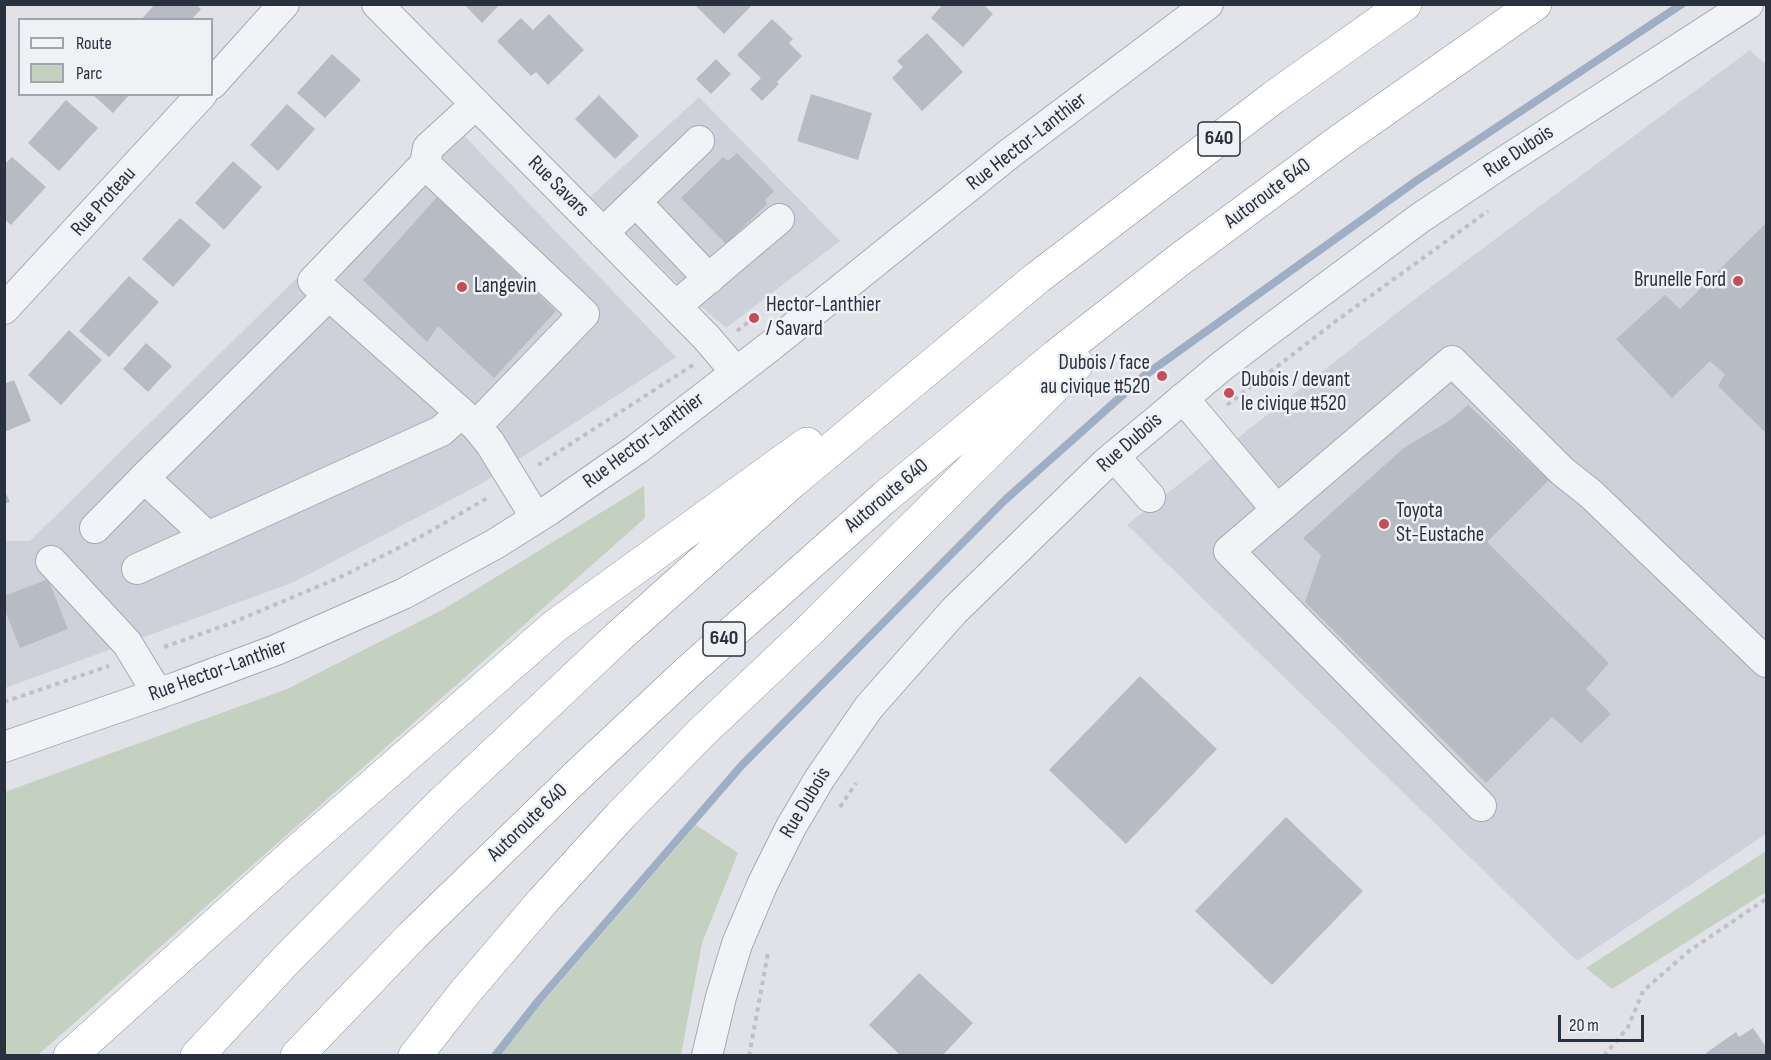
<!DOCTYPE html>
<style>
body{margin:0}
#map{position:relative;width:1771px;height:1060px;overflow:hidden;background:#e0e2e8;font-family:"Sofia Sans Condensed",sans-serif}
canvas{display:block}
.frame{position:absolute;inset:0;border:6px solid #29303e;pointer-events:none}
.legend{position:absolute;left:18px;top:18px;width:195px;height:78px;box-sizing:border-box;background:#eff1f5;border:2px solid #a0a4ac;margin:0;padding:8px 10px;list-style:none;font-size:18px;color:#29303e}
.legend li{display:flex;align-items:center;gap:12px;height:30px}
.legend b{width:30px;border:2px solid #a0a4ac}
.scale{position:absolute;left:1558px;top:1015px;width:86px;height:27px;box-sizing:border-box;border:3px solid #29303e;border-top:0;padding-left:8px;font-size:18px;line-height:21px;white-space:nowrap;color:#29303e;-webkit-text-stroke:4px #eff1f5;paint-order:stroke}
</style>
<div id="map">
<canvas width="1771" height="1060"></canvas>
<div class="frame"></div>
<ul class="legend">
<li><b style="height:8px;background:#f2f3f6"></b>Route</li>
<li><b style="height:16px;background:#c4d1c1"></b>Parc</li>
</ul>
<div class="scale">20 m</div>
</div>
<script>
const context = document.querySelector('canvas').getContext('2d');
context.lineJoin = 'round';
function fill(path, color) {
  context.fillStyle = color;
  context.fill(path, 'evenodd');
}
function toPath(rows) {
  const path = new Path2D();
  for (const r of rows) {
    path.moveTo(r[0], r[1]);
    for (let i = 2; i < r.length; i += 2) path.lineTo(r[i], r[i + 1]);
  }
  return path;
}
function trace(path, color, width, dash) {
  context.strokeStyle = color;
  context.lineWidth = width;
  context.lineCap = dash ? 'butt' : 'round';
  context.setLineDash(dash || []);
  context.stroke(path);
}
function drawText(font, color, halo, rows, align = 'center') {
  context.font = font + ' "Sofia Sans Condensed",sans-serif';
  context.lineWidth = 5;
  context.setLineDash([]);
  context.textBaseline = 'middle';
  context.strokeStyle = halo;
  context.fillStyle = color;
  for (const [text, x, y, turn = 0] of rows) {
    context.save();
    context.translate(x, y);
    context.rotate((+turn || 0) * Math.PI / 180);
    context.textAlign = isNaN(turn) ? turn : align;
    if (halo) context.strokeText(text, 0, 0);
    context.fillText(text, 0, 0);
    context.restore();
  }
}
const built = toPath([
 [1750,50,1766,65,1766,834,1577,961,1127,525,1416,298],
 [699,97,840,241,726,328,696,302,590,197],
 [453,124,676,357,481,484,294,582,5,688,4,541,30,541]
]);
const green = toPath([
 [644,486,645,518,38,1055,5,1055,5,792,287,689,444,609],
 [696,825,738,853,702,943,681,1055,501,1055,543,1002],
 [1766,851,1766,892,1612,989,1586,968]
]);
const stream = toPath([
 [495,1056,539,1000,742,765,1005,500,1144,376,1416,181,1682,4]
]);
const building = toPath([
 [155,4,196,4,201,9,191,20,141,20],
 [464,4,500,4,482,23],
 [694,4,753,4,724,34],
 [943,4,983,4,993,14,963,47,931,18],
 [549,14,584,50,548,85,536,72,531,76,497,41,521,18,533,30],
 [772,19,793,39,789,43,802,56,777,82,779,84,762,101,750,89,761,78,737,55],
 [927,33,963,72,922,111,892,78,903,67,897,61],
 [332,54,361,80,325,118,297,93],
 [716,59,731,74,711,94,696,79],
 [92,94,130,94,113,113],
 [811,94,872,113,858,160,797,141],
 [599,95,639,136,615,159,575,119],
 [66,100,98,128,59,171,28,143],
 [287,104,315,129,278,171,250,145],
 [737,153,774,191,765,200,767,204,726,244,681,198,723,157,728,161],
 [12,157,46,187,11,225,4,219,4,165],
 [233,161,262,187,224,230,195,203],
 [437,197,556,311,494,378,438,326,427,342,363,280],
 [180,218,211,245,173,287,142,259],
 [1766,223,1766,433,1718,386,1725,374,1710,361,1672,398,1616,339,1665,295,1680,309],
 [129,276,159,302,109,357,79,331],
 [69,330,102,360,61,405,28,375],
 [146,343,172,366,148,392,123,369],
 [14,380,31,421,4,432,4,384],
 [1468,405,1549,480,1487,542,1609,663,1586,689,1611,714,1581,743,1552,717,1486,783,1305,602,1321,555,1303,538,1405,447,1449,421],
 [4,489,10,502,4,504],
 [48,579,68,629,20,648,4,608,4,596],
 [1140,676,1217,749,1126,844,1049,770],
 [1286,817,1363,891,1272,985,1195,911],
 [919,973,973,1023,942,1056,901,1056,869,1025],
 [1753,1028,1766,1047,1766,1056,1708,1056,1706,1053,1736,1032,1739,1037]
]);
const path = toPath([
 [737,331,759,314],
 [1227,405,1336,321,1488,211],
 [538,465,693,365],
 [164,647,229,624,345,575,420,537,489,497],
 [4,702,109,666],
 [840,807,856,783],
 [749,1056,768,953],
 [1604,1056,1628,1027,1643,991,1689,951,1766,899]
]);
const minor = toPath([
 [377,4,706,337,736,372],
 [212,84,284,4],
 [425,164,428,148,476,104],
 [636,202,709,279],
 [603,233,699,141],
 [676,306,779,219],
 [4,309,202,94],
 [1183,398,1277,510,1452,361,1562,471,1591,494,1766,662],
 [476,426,584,314,425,164,313,281,476,426,490,443,536,518],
 [1114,456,1150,497],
 [1277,510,1229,551,1481,806],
 [95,528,144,478],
 [208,537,144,478,329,295],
 [51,561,127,643,158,694],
 [137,569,441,431,461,413],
 [4,747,177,687,276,650,403,594,495,544,549,510,637,449,768,348,1009,154,1208,4],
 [707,1056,721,997,737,944,763,883,791,827,820,778,869,707,954,611,1106,463,1222,366,1268,331,1420,218,1499,165,1748,4]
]);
const highway = toPath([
 [70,1056,286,861,555,626,807,444],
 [197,1056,289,957,443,802,617,638,793,481,1037,278,1274,97,1405,4],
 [297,1056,412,936,581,772,690,670,885,497,1056,356,1183,257,1341,140,1535,4],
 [415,1056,466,991,542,902,621,815,702,732,811,629,1077,364]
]);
const markers = [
 [1738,281,6,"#c44d58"],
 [462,287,6,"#c44d58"],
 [754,318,6,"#c44d58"],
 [1162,376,6,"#c44d58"],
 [1229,393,6,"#c44d58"],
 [1384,524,6,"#c44d58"]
];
const shields = [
 [1219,139,42],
 [724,639,42]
];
const shieldNames = [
 ["640",1219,139],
 ["640",724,639]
];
const streetNames = [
 ["Rue Hector-Lanthier",1027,142,-38],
 ["Rue Dubois",1519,152,-33],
 ["Rue Savars",558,187,45],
 ["Autoroute 640",1268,194,-37],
 ["Rue Proteau",104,202,-48],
 ["Rue Hector-Lanthier",644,441,-37],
 ["Rue Dubois",1130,443,-41],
 ["Autoroute 640",887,496,-40],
 ["Rue Hector-Lanthier",218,671,-20],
 ["Rue Dubois",806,803,-59],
 ["Autoroute 640",528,823,-44]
];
const poiNames = [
 ["Brunelle Ford",1726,281,"right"],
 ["Langevin",474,287],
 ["Hector-Lanthier",766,306],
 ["/ Savard",766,330],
 ["Dubois / face",1150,364,"right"],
 ["au civique #520",1150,388,"right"],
 ["Dubois / devant",1241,381],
 ["le civique #520",1241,405],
 ["Toyota",1396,512],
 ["St-Eustache",1396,536]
];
fill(built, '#ced1d9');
fill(green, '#c4d1c1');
trace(stream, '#9daec5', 8);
fill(building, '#b7bbc4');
trace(minor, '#a5a9b2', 32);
trace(highway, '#888f9d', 34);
trace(path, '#bec0c6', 4, [4.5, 4.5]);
trace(minor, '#f2f3f6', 30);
trace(highway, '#fff', 33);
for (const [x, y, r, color] of markers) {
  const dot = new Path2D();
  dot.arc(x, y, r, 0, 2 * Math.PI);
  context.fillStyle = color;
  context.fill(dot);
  trace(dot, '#eff1f5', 2);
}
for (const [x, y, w] of shields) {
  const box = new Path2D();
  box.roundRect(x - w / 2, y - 17, w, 34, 4.5);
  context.fillStyle = '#eff1f5';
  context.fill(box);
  trace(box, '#29303e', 1.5);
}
drawText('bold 20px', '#29303e', null, shieldNames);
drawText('21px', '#29303e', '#eff1f5', streetNames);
drawText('21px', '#29303e', '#eff1f5', poiNames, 'left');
</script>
